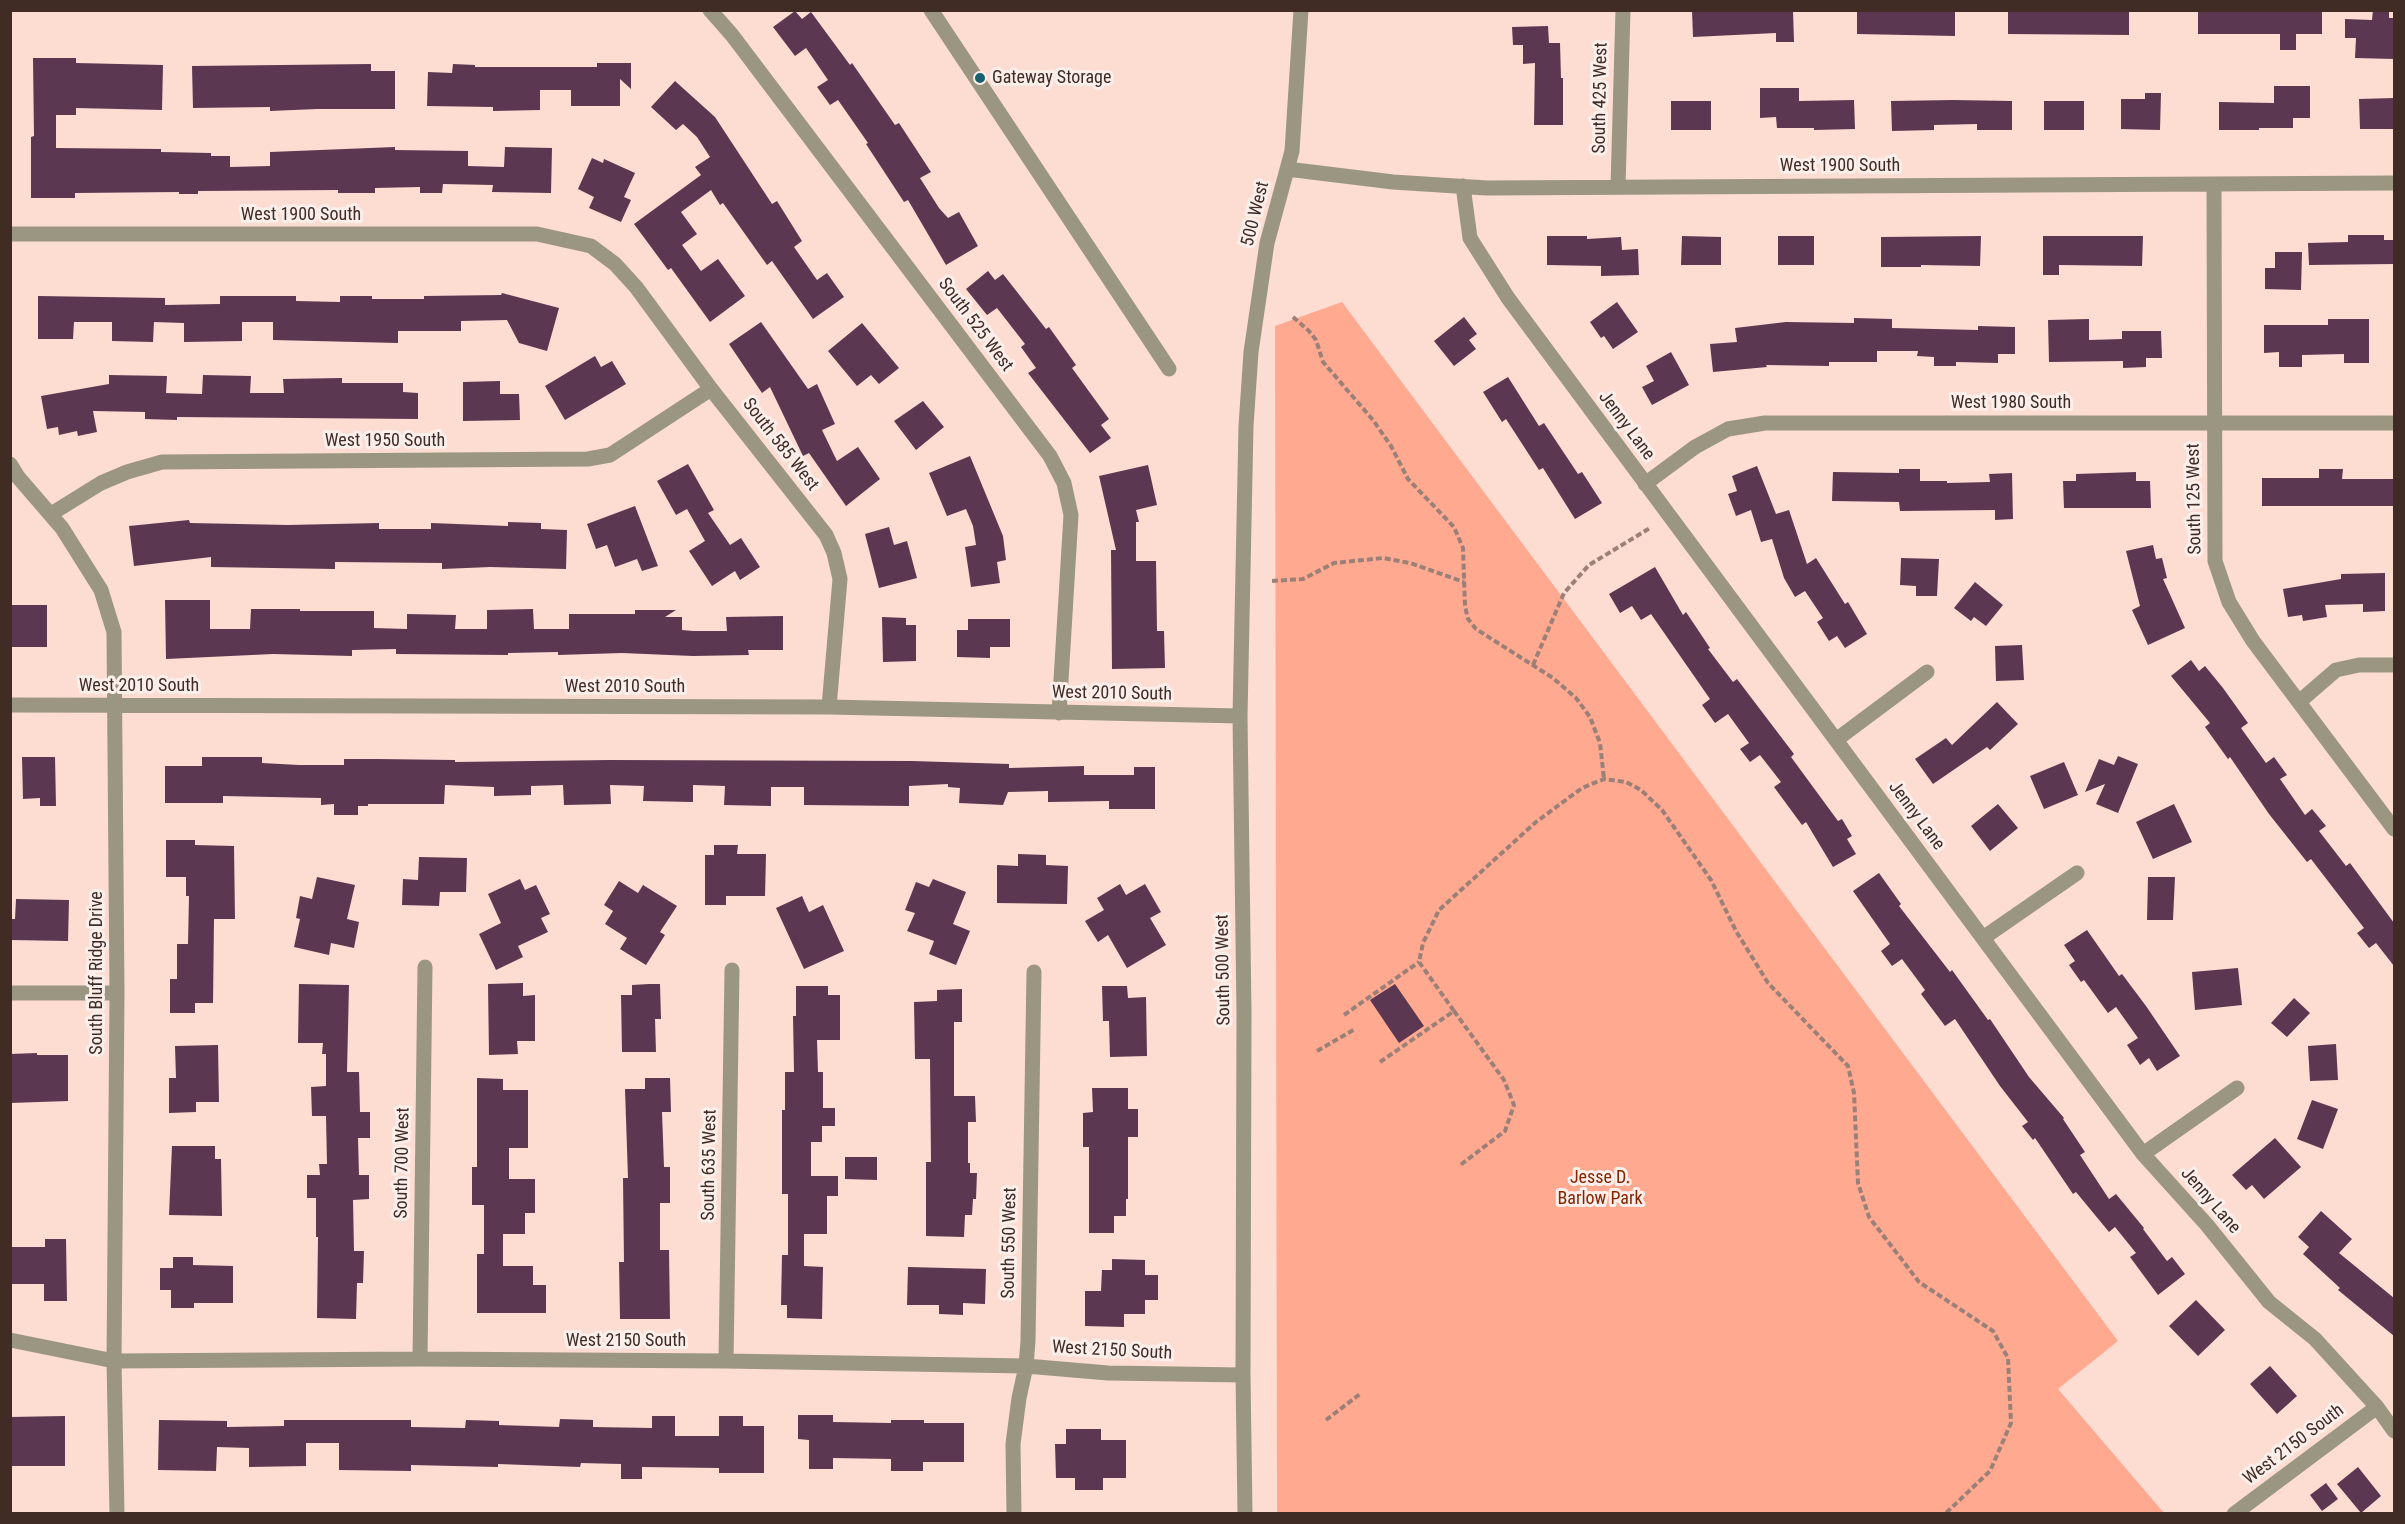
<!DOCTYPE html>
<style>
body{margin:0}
#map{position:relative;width:2405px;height:1524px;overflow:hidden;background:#fddcd2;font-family:"Roboto Condensed",sans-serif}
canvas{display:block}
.frame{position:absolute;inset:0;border:12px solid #402b25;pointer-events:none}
</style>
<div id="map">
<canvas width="2405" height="1524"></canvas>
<div class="frame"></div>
</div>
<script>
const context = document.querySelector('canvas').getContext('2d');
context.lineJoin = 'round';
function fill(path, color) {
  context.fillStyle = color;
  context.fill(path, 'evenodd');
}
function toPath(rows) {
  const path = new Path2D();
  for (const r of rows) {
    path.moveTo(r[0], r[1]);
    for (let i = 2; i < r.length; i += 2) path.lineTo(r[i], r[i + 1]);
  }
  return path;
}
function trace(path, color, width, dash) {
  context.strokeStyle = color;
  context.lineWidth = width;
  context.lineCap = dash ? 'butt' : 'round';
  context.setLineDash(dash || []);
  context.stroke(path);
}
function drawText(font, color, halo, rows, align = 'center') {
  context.font = font + ' "Roboto Condensed",sans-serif';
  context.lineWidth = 6;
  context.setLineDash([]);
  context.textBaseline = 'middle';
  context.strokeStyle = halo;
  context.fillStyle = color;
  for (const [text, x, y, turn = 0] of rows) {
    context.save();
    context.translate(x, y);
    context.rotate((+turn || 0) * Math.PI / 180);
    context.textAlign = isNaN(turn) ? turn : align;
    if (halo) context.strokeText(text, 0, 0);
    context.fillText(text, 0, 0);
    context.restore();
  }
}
const green = toPath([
 [1342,302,2118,1341,2058,1389,2164,1513,1277,1513,1275,326]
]);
const building = toPath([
 [1692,10,1793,10,1794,42,1776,42,1776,33,1693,37],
 [1857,10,1955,10,1955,36,1857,34],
 [2008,10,2129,10,2129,35,2008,34],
 [2198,10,2322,11,2322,34,2296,34,2296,50,2280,50,2280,34,2198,34],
 [2373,10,2389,10,2389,18,2394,18,2394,59,2355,58,2356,38,2345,38,2345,19,2372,20],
 [795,11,802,19,811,12,850,65,852,63,895,125,899,123,931,172,920,178,939,208,948,218,959,212,978,246,946,265,908,200,904,202,866,144,868,143,838,100,830,105,817,87,828,80,806,48,795,56,773,27],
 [1548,26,1549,43,1560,43,1561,78,1563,78,1563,125,1534,125,1535,63,1523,64,1523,45,1513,45,1512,27],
 [33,58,76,58,76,63,163,65,162,110,76,108,76,115,56,115,56,148,161,149,161,152,211,153,211,156,230,156,230,167,270,166,270,152,395,147,395,150,468,151,468,166,504,167,505,147,552,148,551,193,492,192,493,185,443,184,442,193,420,193,420,187,375,188,375,193,338,193,338,190,198,191,198,194,179,194,179,192,75,193,75,198,31,198,31,137,34,136],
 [597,63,631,63,631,89,620,79,620,106,571,106,571,90,540,90,540,110,493,111,493,107,427,106,428,72,452,73,453,64,475,65,475,67,597,67],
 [371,64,371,71,395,71,395,109,317,109,270,111,270,107,193,108,192,66],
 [675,81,715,117,772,204,777,201,802,241,794,247,817,280,827,273,844,297,813,319,772,261,767,265,723,203,720,205,711,190,681,212,697,234,682,245,701,271,718,259,745,296,710,322,671,268,668,270,634,224,701,175,695,167,710,157,697,137,683,124,676,130,651,107],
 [2274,86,2310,86,2310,118,2293,118,2293,128,2259,128,2259,130,2219,130,2219,102,2274,103],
 [1760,88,1799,88,1799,101,1854,100,1855,129,1814,130,1814,128,1777,128,1776,117,1760,118],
 [2145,93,2161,93,2160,130,2121,129,2121,99,2145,99],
 [2394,98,2394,129,2360,129,2359,99],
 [1953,100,2012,101,2012,130,1977,130,1977,124,1934,125,1934,130,1892,131,1891,101],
 [1671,101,1711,101,1711,130,1671,130],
 [2044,101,2084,101,2084,130,2044,130],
 [592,158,603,163,604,159,635,173,624,197,631,200,621,222,589,208,594,197,578,189],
 [2348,235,2384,235,2384,240,2394,240,2394,264,2309,265,2308,243,2348,242],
 [1547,236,1587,236,1587,239,1621,237,1622,250,1638,249,1639,275,1601,276,1601,266,1547,265],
 [1682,236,1721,237,1721,265,1681,265],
 [1778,236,1814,236,1814,265,1778,265],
 [1981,236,1980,266,1921,265,1921,267,1881,267,1881,237],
 [2043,236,2143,236,2142,266,2059,265,2059,275,2043,275],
 [2275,252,2302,252,2301,290,2265,289,2265,268,2275,268],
 [988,271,995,280,1003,274,1046,329,1049,327,1076,365,1072,368,1109,419,1101,425,1111,438,1090,453,1028,373,1036,368,1021,347,1025,344,997,308,987,315,966,289],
 [502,293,559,308,547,351,519,343,507,320,461,321,461,331,398,331,398,343,273,340,273,322,242,322,242,341,184,342,184,323,154,322,153,342,112,341,112,322,74,322,73,339,38,339,38,296,165,298,165,305,220,304,220,296,296,296,296,301,340,302,340,296,372,296,372,299,424,299,424,296,501,295],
 [1617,302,1638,332,1613,349,1604,336,1601,338,1590,322],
 [1464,317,1477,334,1469,340,1476,349,1454,366,1434,341],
 [1854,318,1892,319,1892,328,1978,330,1978,326,2015,327,2015,354,1998,354,1998,363,1956,362,1956,366,1934,366,1934,357,1917,356,1918,351,1877,351,1877,362,1829,362,1829,366,1766,365,1767,367,1713,372,1710,344,1737,342,1735,328,1786,322,1854,323],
 [2089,319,2089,340,2122,339,2122,331,2161,331,2162,358,2146,358,2146,367,2123,368,2123,361,2049,362,2048,320],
 [2328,319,2369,319,2369,363,2344,363,2344,354,2302,355,2302,367,2279,367,2279,352,2264,353,2264,325,2328,325],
 [761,322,808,389,817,384,835,424,822,430,837,461,858,447,880,479,846,506,809,453,803,456,770,387,762,393,729,344],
 [862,323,899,368,879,384,871,375,857,386,828,351],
 [1671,352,1689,385,1652,405,1642,387,1654,381,1646,366],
 [595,356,601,367,612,361,626,384,565,420,545,386],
 [109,375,167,376,166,393,202,394,203,375,251,376,250,393,284,393,283,379,342,378,342,383,403,383,403,392,418,393,418,419,177,417,177,420,145,419,145,412,93,411,97,432,78,436,77,431,59,435,58,427,47,429,41,396,109,384],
 [1508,377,1539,426,1544,423,1578,474,1582,472,1602,503,1575,519,1543,468,1539,470,1506,419,1502,422,1483,392],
 [500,381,500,394,519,394,520,420,463,421,463,382],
 [923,401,944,427,916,450,894,421],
 [970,456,1003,536,1006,560,997,562,1000,583,971,587,965,547,976,545,973,526,966,509,947,516,929,473],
 [688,464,714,510,708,513,730,545,741,538,760,567,740,580,735,571,712,586,689,551,705,541,687,509,676,515,657,481],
 [1148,465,1157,505,1136,510,1139,522,1136,522,1136,561,1156,561,1157,631,1164,631,1165,668,1112,669,1111,550,1116,550,1099,476],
 [1757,466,1776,514,1789,510,1807,564,1816,558,1845,604,1848,602,1867,634,1845,648,1837,636,1829,641,1817,622,1823,618,1805,591,1795,597,1784,578,1772,539,1761,542,1751,510,1736,516,1728,494,1737,491,1732,476],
 [1899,469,1920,469,1920,481,1947,481,1947,483,1990,482,1989,474,2012,473,2013,519,1995,520,1995,510,1900,511,1899,502,1832,501,1833,472,1899,473],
 [2319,469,2343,469,2342,479,2394,479,2394,506,2262,506,2262,478,2319,478],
 [2136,472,2136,481,2150,481,2151,508,2064,508,2063,481,2076,481,2076,474],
 [635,506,658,566,642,571,637,559,615,567,607,545,596,549,587,524],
 [189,520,190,523,288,525,379,523,379,529,431,529,431,523,508,526,508,522,541,523,541,529,567,530,566,569,490,567,442,569,442,563,335,562,335,569,211,567,211,557,134,566,129,526],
 [889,527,894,545,907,541,917,578,879,588,865,534],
 [2153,545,2156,559,2162,558,2167,578,2163,579,2185,628,2148,645,2132,610,2140,606,2126,551],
 [1901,558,1939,559,1937,596,1916,596,1916,586,1900,585],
 [1655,567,1683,615,1686,612,1710,648,1708,649,1733,682,1737,679,1794,754,1791,757,1838,821,1842,819,1852,836,1847,839,1856,854,1833,867,1806,822,1802,825,1774,787,1781,782,1760,755,1750,762,1740,749,1749,743,1728,714,1715,723,1702,705,1710,699,1651,614,1641,620,1632,606,1620,613,1609,594],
 [2385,573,2385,611,2363,612,2363,604,2325,605,2327,617,2303,621,2302,615,2288,617,2283,589,2341,579,2341,574],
 [1975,582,2003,605,1986,626,1974,617,1971,621,1954,608],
 [165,600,210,600,210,629,250,629,251,609,300,609,300,611,374,611,374,628,407,629,407,614,456,615,455,629,487,629,487,610,533,609,534,629,569,629,569,614,635,614,635,610,676,610,665,617,682,617,682,630,693,631,727,631,726,617,783,616,783,650,748,650,749,655,693,656,622,653,558,655,558,652,508,653,508,655,396,654,396,649,352,650,352,656,273,654,166,659],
 [10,605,47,605,47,647,10,647],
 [882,617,906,618,906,625,916,625,916,661,883,662],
 [968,619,1010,619,1010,647,990,647,990,658,957,657,957,630,968,630],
 [2022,645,2024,680,1996,681,1995,646],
 [2191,660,2199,671,2205,666,2223,688,2248,723,2241,728,2266,763,2274,757,2287,775,2280,779,2305,815,2312,809,2326,826,2319,831,2346,866,2350,863,2394,923,2394,966,2376,943,2369,948,2357,933,2364,928,2311,859,2307,862,2269,814,2230,757,2228,759,2205,727,2210,723,2171,676],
 [1997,702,2018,724,1990,750,1987,747,1933,784,1915,759,1946,738,1952,745],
 [2118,756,2138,764,2118,813,2096,804,2105,784,2085,792,2099,759,2114,765],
 [22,757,55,757,56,806,40,806,40,798,23,799],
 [202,757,262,757,262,763,299,765,344,765,344,759,378,759,455,760,455,762,610,760,912,761,1009,764,1009,768,1084,766,1084,775,1134,775,1134,767,1155,767,1155,809,1109,809,1109,801,1048,802,1048,791,1008,792,1003,805,959,803,960,788,948,787,948,784,909,786,909,806,804,805,804,787,771,787,771,806,724,805,725,786,693,785,693,802,643,801,644,786,610,785,611,804,564,805,563,785,531,786,531,795,494,796,494,787,445,785,444,804,368,804,368,806,358,806,358,815,334,815,334,804,321,805,321,798,223,796,223,803,165,803,165,766,202,766],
 [2064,762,2078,795,2044,809,2030,776],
 [1998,804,2018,828,1990,851,1971,826],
 [2174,804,2192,842,2153,859,2136,822],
 [166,840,195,840,195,845,234,846,235,919,214,919,213,1003,195,1003,195,1013,170,1013,170,979,177,979,177,944,188,944,189,896,186,896,186,877,166,877],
 [714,845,738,845,737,854,766,854,765,896,726,896,726,905,705,905,705,855,714,855],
 [1018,854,1046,855,1046,865,1068,866,1067,904,997,903,997,865,1018,866],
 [419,857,467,858,466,892,440,892,439,906,402,905,403,879,418,880],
 [1879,873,1901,904,1899,906,1950,972,1952,970,1988,1020,1990,1019,2029,1077,2064,1118,2063,1119,2085,1152,2080,1155,2109,1199,2116,1194,2144,1228,2143,1229,2167,1261,2172,1257,2185,1274,2158,1295,2130,1257,2136,1253,2115,1227,2109,1232,2076,1192,2073,1194,2035,1138,2033,1140,2022,1126,2028,1122,2000,1086,1955,1019,1945,1026,1921,994,1925,990,1902,959,1892,966,1881,951,1890,944,1853,891],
 [317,877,355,885,347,919,359,922,354,948,331,943,329,955,294,947,300,919,296,918,300,896,312,899],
 [2148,877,2175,877,2173,920,2147,920],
 [520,879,525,890,536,885,550,914,541,918,548,932,518,946,523,957,496,970,479,934,501,923,488,894],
 [933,879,966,892,953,924,970,931,956,965,929,954,934,941,907,931,915,913,905,910,916,882,929,887],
 [619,881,638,893,643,885,677,906,660,932,665,935,646,965,620,949,627,938,605,924,613,911,604,905],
 [1120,884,1126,895,1145,884,1161,912,1150,918,1166,945,1127,968,1108,935,1098,942,1085,921,1104,910,1097,898],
 [802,896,809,912,823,905,844,951,804,969,776,908],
 [16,899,69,900,68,941,10,940,10,919,15,919],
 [2087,930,2119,976,2122,974,2146,1006,2180,1056,2157,1071,2149,1058,2140,1065,2127,1045,2138,1038,2116,1007,2108,1013,2084,980,2081,982,2069,965,2075,961,2064,945],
 [2238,968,2242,1005,2195,1010,2192,972],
 [523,983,523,996,535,995,535,1041,517,1041,518,1054,489,1055,488,984],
 [299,984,349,985,347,1072,359,1072,360,1112,370,1112,370,1138,358,1138,359,1175,369,1175,369,1199,353,1200,354,1251,364,1251,363,1283,357,1283,356,1319,317,1318,318,1237,316,1237,316,1198,307,1198,307,1175,320,1175,319,1164,327,1164,326,1116,312,1116,311,1087,326,1086,326,1054,322,1054,323,1043,298,1043],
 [649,984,660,984,661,1019,655,1019,656,1052,622,1052,621,995,632,995,632,985],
 [1395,984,1424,1026,1399,1043,1370,1000],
 [796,986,828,986,828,995,840,995,840,1040,817,1040,818,1072,823,1072,823,1108,835,1108,835,1126,822,1126,822,1142,811,1142,811,1176,838,1176,838,1196,827,1196,827,1234,804,1234,804,1266,823,1267,822,1319,787,1318,787,1305,781,1305,782,1255,788,1255,788,1194,782,1194,782,1110,785,1110,785,1072,794,1072,793,1016,796,1016],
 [1102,986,1127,986,1128,998,1146,997,1147,1056,1110,1057,1109,1021,1103,1021],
 [962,989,962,1022,954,1022,954,1096,975,1096,976,1122,968,1122,968,1163,970,1163,970,1173,977,1173,976,1199,973,1199,972,1215,965,1215,964,1237,926,1236,926,1162,931,1162,930,1059,915,1059,914,1002,937,1001,937,990],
 [2294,998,2310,1013,2287,1037,2271,1023],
 [2336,1044,2338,1080,2310,1081,2308,1046],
 [218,1045,219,1102,196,1102,196,1112,169,1113,169,1078,176,1078,175,1046],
 [37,1053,37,1055,68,1055,68,1101,10,1103,10,1054],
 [477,1078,503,1079,503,1090,528,1090,528,1148,509,1148,509,1179,535,1179,535,1213,525,1213,525,1234,503,1234,503,1266,533,1266,533,1285,546,1285,546,1313,477,1313,477,1254,484,1254,484,1205,472,1205,472,1167,477,1167],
 [645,1078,670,1078,671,1112,662,1112,664,1167,670,1167,670,1203,660,1203,660,1250,669,1250,670,1319,620,1319,619,1262,624,1262,623,1178,628,1178,625,1089,645,1089],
 [1092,1088,1128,1088,1128,1109,1138,1109,1138,1137,1128,1137,1128,1199,1126,1199,1126,1216,1114,1216,1114,1233,1089,1233,1089,1147,1083,1147,1083,1113,1093,1112],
 [2312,1100,2338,1109,2323,1149,2297,1139],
 [2275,1138,2301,1167,2264,1199,2252,1185,2246,1190,2232,1175],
 [172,1146,215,1146,215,1159,221,1159,222,1216,169,1215],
 [845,1157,877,1157,877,1180,845,1179],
 [2321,1211,2352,1239,2339,1253,2394,1298,2394,1336,2338,1290,2340,1288,2303,1254,2309,1247,2298,1237],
 [45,1239,66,1239,67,1301,44,1301,44,1284,10,1284,10,1247,45,1247],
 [173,1257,193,1257,193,1265,233,1266,233,1303,194,1303,194,1308,171,1308,171,1290,160,1290,160,1268,173,1268],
 [1112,1259,1145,1260,1145,1275,1158,1275,1158,1300,1145,1300,1145,1314,1124,1314,1124,1327,1085,1326,1085,1291,1101,1291,1102,1270,1112,1270],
 [908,1267,986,1269,985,1304,963,1303,963,1315,939,1314,939,1305,907,1305],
 [2196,1300,2225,1330,2198,1356,2169,1326],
 [2270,1366,2297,1396,2277,1414,2250,1384],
 [798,1415,833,1415,833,1422,891,1423,891,1420,924,1420,924,1423,964,1423,964,1462,923,1462,923,1471,891,1471,891,1459,833,1458,833,1469,809,1469,809,1440,798,1439],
 [65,1416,65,1466,10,1466,10,1417],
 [652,1416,675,1416,675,1436,719,1436,719,1416,743,1416,743,1426,764,1426,764,1473,719,1473,719,1468,642,1467,642,1479,621,1479,621,1464,581,1463,580,1467,498,1464,498,1467,411,1465,411,1471,339,1470,339,1443,306,1443,306,1466,249,1467,249,1448,217,1447,216,1471,158,1470,159,1420,227,1421,227,1427,284,1426,284,1420,411,1420,411,1427,465,1428,466,1420,499,1421,499,1425,559,1427,560,1419,593,1420,593,1427,652,1428],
 [1066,1429,1101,1429,1101,1440,1126,1440,1126,1478,1103,1478,1103,1490,1075,1490,1075,1478,1056,1478,1055,1444,1066,1444],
 [2358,1467,2381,1496,2361,1513,2337,1484],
 [2326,1483,2338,1499,2322,1511,2310,1495]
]);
const path = toPath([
 [1293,317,1309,331,1316,340,1323,362,1373,420,1391,446,1408,479,1454,527,1463,548,1465,606,1468,619,1476,629,1553,678,1576,698,1590,717,1600,743,1604,779],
 [1272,581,1303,579,1334,563,1383,558,1410,563,1464,582],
 [1533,665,1564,593,1589,565,1650,528],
 [1454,1011,1504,1080,1514,1105,1505,1131,1459,1166],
 [1344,1015,1419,962],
 [1317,1051,1355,1029],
 [1380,1062,1454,1011,1419,962,1423,943,1439,910,1536,822,1582,788,1604,779,1626,782,1641,790,1662,810,1711,880,1736,931,1768,983,1848,1066,1854,1093,1858,1183,1869,1217,1919,1282,1993,1331,2008,1358,2011,1423,1990,1471,1945,1514],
 [1326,1420,1360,1394]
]);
const minor = toPath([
 [710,10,732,35,1050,456,1064,483,1071,515,1059,713],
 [931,10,1169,369],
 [1287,169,1393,182,1487,188,2394,183],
 [2214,184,2215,561,2229,602,2253,641,2394,829],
 [1463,186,1470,238,1508,298,2143,1154,2207,1225,2269,1302,2315,1339,2377,1407,2394,1431],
 [1618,187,1623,10],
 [10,234,537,234,591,246,615,264,636,287,711,389,826,535,834,553,840,579,829,707],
 [10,464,18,477,62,528,101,590,114,632,117,993,114,1361,117,1514],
 [1645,484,1695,447,1728,429,1765,423,2394,423],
 [51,514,101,483,127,472,162,462,588,459,610,455,711,389],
 [2299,702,2336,670,2359,665,2394,665],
 [10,705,829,707,1240,716],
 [1836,740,1927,672],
 [1983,938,2077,873],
 [10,993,117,993],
 [2143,1154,2237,1088],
 [10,1340,114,1361,420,1359,726,1361,1026,1366,1108,1373,1243,1375],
 [420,1359,425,967],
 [726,1361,732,970],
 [1014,1514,1013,1444,1019,1398,1026,1366,1028,1341,1034,972],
 [1245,1514,1243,1375,1244,1013,1240,716,1246,426,1251,352,1267,243,1292,151,1301,10],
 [2234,1514,2377,1407]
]);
const markers = [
 [980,78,6,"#185f70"]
];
const poiNames = [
 ["Gateway Storage",992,78]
];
const streetNames = [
 ["South 425 West",1601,98,-89],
 ["West 1900 South",1840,166],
 ["500 West",1256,214,-76],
 ["West 1900 South",301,215],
 ["South 525 West",975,325,53],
 ["West 1980 South",2011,403],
 ["Jenny Lane",1626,426,53],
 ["West 1950 South",385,441],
 ["South 585 West",780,445,52],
 ["South 125 West",2195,499,-91],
 ["West 2010 South",139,686],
 ["West 2010 South",625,687],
 ["West 2010 South",1112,694,1],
 ["Jenny Lane",1916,816,53],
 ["South 500 West",1224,970,-91],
 ["South Bluff Ridge Drive",97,973,-90],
 ["South 700 West",403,1163,-89],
 ["South 635 West",710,1165,-89],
 ["Jenny Lane",2210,1201,49],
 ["South 550 West",1010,1243,-89],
 ["West 2150 South",626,1341],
 ["West 2150 South",1112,1351,3],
 ["West 2150 South",2294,1445,-37]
];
const parkNames = [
 ["Jesse D.",1600,1178],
 ["Barlow Park",1600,1199]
];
fill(green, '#ffa990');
fill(building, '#5c3752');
trace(path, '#9b8078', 4, [6, 3]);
trace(minor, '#9a9681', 15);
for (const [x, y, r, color] of markers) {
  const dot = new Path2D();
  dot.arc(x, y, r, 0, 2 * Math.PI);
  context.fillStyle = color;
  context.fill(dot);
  trace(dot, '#faefeb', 2);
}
drawText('18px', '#402b25', '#faefeb', poiNames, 'left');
drawText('18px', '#402b25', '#faefeb', streetNames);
drawText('18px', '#862400', '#faefeb', parkNames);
</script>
